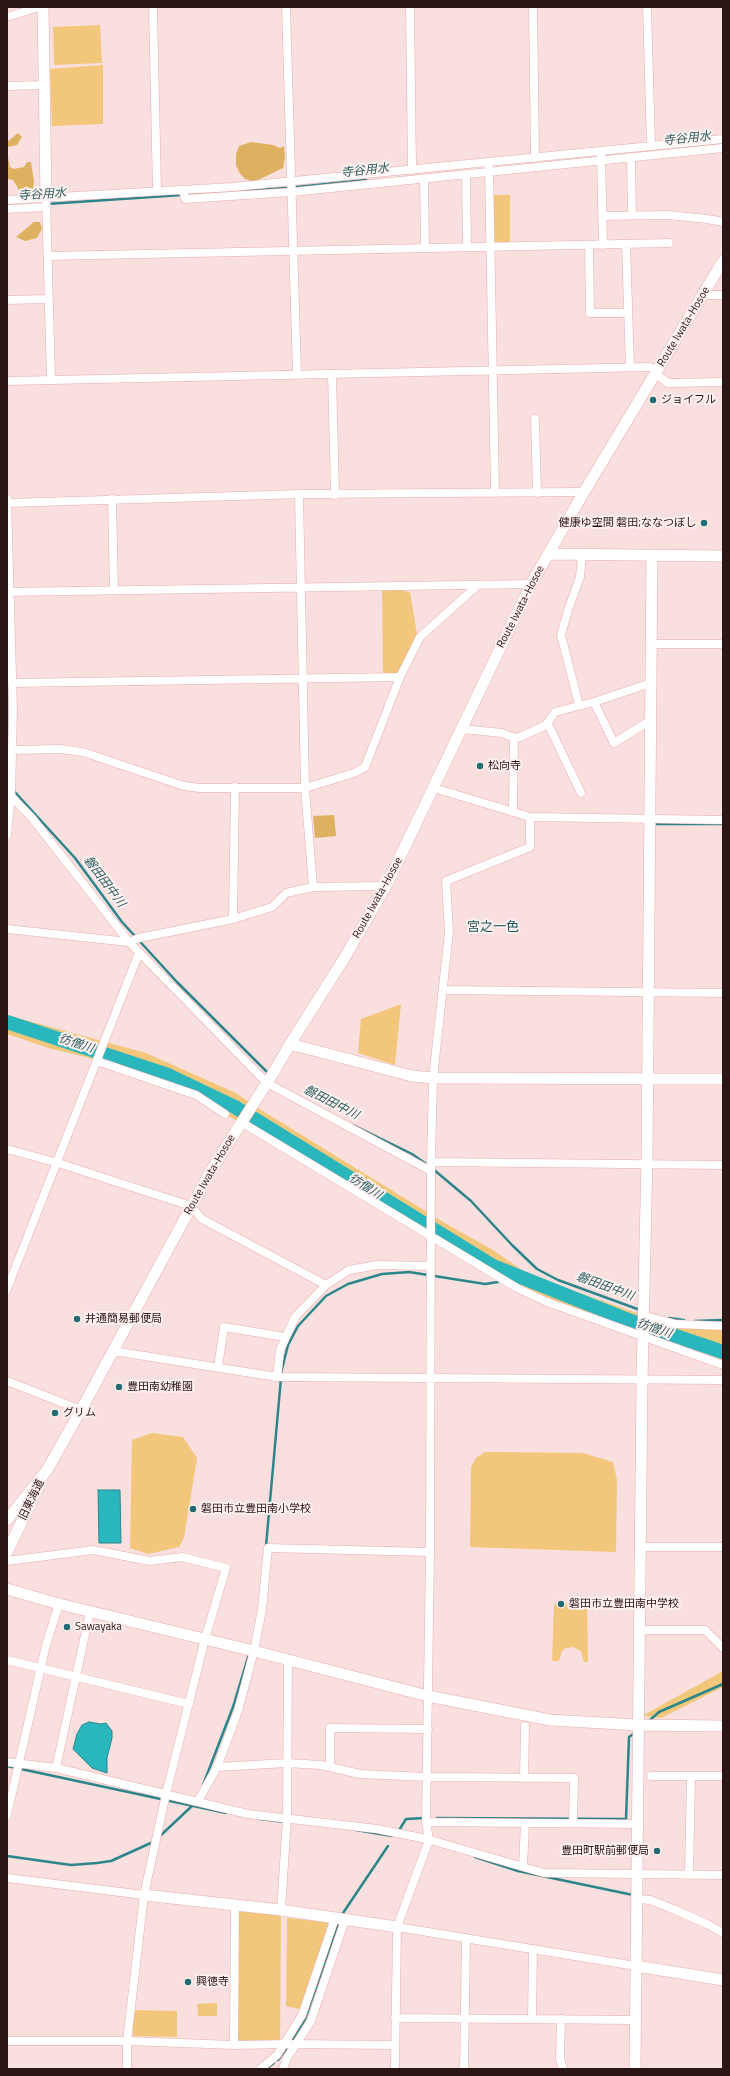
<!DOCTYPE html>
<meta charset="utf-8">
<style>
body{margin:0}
#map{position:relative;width:730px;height:2076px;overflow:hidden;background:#f9dfde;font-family:"Titillium Web",sans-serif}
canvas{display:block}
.frame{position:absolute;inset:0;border:8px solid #2b1515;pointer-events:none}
</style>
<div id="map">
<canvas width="730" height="2076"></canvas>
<div class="frame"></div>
</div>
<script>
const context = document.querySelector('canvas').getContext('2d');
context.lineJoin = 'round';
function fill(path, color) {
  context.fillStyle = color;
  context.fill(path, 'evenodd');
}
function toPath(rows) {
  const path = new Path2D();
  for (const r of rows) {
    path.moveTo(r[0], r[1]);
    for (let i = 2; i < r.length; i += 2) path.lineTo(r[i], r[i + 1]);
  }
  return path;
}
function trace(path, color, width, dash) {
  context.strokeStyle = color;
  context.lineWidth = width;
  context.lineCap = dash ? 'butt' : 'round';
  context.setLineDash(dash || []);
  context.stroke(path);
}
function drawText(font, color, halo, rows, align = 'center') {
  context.font = font + ' "Titillium Web","Noto Sans JP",sans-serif';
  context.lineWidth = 4;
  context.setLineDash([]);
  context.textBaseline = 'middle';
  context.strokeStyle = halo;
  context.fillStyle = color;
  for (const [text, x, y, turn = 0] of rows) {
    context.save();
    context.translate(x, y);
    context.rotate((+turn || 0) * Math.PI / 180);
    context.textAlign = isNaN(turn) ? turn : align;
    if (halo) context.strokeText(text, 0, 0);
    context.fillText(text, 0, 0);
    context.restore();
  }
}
const green = toPath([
 [100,25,102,63,54,65,53,27],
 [103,65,103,124,52,126,50,69],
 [492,195,510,195,510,246,492,246],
 [382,587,410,592,418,640,400,677,383,677],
 [401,1004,395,1065,358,1053,361,1019],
 [7,1015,146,1053,236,1093,261,1110,445,1223,493,1250,529,1275,645,1316,723,1327,723,1360,600,1316,540,1299,222,1112,196,1095,86,1057,52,1049,7,1034],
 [152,1433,183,1437,197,1458,184,1538,179,1547,148,1554,130,1548,132,1440],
 [485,1452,583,1453,613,1462,617,1480,616,1552,470,1547,471,1467,476,1458],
 [587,1603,588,1662,584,1662,581,1651,573,1647,565,1648,562,1651,559,1661,552,1661,554,1604],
 [723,1671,723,1687,661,1718,642,1716],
 [235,1911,281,1915,280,2045,234,2045],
 [287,1918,333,1923,304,2010,286,2006],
 [217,2003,217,2016,198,2016,197,2004],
 [133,2010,177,2011,177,2037,133,2036]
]);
const forest = toPath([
 [18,133,22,137,17,145,7,147,7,142],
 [251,142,273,145,280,148,284,146,285,157,283,168,254,182,245,179,239,172,236,165,236,154,239,146],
 [7,152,10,167,14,169,24,167,27,162,31,162,34,181,33,191,27,194,21,193,13,180,7,179],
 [34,222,40,222,42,229,37,238,25,241,16,237],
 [334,815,336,836,315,838,313,816]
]);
const water = toPath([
 [98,1490,120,1490,121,1543,99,1543,98,1490],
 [89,1722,101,1724,106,1723,112,1731,112,1738,107,1758,107,1773,92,1768,73,1749,77,1734,82,1725,89,1722]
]);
const stream = toPath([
 [47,204,286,188,366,180],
 [13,790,75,858,122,922,177,982,269,1074],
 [655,824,723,824],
 [353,1125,412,1154,429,1166],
 [433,1169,471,1201,512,1245,537,1269,558,1280,640,1310],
 [669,1318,684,1320],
 [695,1321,723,1320],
 [281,1373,288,1345,298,1326,326,1296,348,1284,382,1274,409,1272,485,1284,498,1282,511,1272],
 [266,1546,281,1378],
 [649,1721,659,1712,723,1684],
 [7,1766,226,1813],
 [203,1785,233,1707,249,1654],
 [437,1818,626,1819,629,1737,636,1732],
 [260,1819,285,1822],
 [356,1830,392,1836],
 [398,1832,406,1819,424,1818],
 [160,1836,192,1806,194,1802],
 [7,1856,71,1865,97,1863,111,1861,153,1842],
 [475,1857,518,1871,633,1895],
 [341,1916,388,1846],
 [278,2060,295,2037,305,2019,339,1921],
 [266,2069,274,2063]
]);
const river = toPath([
 [7,1022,168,1075,235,1107,493,1266,631,1321,723,1352]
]);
const street = toPath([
 [153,7,157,191],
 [286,7,297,374],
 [410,7,412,170],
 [533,7,535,158],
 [647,7,651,146],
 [7,17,39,7],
 [7,86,45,85],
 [601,155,603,245],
 [631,157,632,215],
 [489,168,495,493],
 [466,175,467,247],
 [424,179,425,248],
 [183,190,185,199,292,192,723,148],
 [46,197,51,380],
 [7,200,233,187,723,139],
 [7,209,47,207],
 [602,216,668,215,707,219,723,222],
 [626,244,630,367],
 [589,245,590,313,628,313],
 [48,256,669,243],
 [703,295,723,295],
 [7,300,48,299],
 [332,374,335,495],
 [656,374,668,383,723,382],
 [7,381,650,367,658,371],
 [535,419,537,493],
 [299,495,305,788,313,887],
 [112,499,114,590],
 [7,503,302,494,584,492],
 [7,592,531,584],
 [652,644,723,644],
 [12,683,400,677],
 [594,702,614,743,651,720],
 [579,705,561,635,568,610,580,577,582,554],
 [548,724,581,793],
 [462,729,502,733,514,738,520,737,546,725,555,712,594,702,651,683],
 [13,750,60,749,83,752,184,786,200,788,305,788,354,773,365,767,400,677,420,637,478,585],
 [434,788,530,817,723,820],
 [7,792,32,818,129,942,267,1083,431,1171],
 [513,812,514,738],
 [7,835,11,796,13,710,7,499],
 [233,919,235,787],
 [7,929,129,942,139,938,233,919,272,907,286,893,313,887,386,886],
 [443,990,723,993],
 [97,1061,196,1095,225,1114],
 [241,1122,517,1288,547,1302,723,1365],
 [7,1149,58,1163,191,1206,202,1219,326,1285],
 [431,1162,723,1165],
 [7,1289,139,953],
 [645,1316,676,1324,723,1326],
 [113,1351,277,1377,723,1380],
 [218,1367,224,1327,285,1337],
 [277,1377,280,1350,295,1317,326,1285,349,1270,377,1265,430,1266],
 [7,1381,81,1410],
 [641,1547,723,1547],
 [7,1561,93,1550,150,1561,182,1557,226,1568,205,1639,166,1794,144,1895,127,2041,127,2069],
 [640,1630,705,1630,723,1648],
 [7,1660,189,1704],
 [7,1762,56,1768,248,1814,377,1829,427,1839,544,1873,723,1875],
 [217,1767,287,1763,321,1765,360,1774,427,1777,574,1778,573,1823],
 [330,1767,330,1728,428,1729],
 [56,1768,90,1612],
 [651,1776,723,1776],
 [524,1778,525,1726],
 [198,1801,217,1767,238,1711,254,1651,262,1609,268,1548,430,1552],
 [7,1815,46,1645,59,1604],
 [426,1822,638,1824],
 [523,1867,525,1823],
 [689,1875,691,1776],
 [7,1878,144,1895],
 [638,1899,650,1900,673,1909,707,1924,723,1933],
 [281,1910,287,1818,288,1660],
 [397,1927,636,1966],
 [395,2018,635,2020],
 [532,2019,533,1949],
 [561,2019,560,2059,563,2069],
 [7,2041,127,2041,234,2045,290,2044,395,2045],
 [234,2045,235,1905],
 [260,2069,277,2055,302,2015,335,1918],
 [283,2069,287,2058,311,2021,345,1920],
 [395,2069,397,1927,429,1840,426,1822,430,1552,431,1162,433,1078,449,932,446,881,530,847,530,817],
 [464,2069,466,1938]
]);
const secondary = toPath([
 [43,7,46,197],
 [548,554,723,556],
 [290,1044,412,1076,433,1078,723,1079],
 [7,1520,47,1470,81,1410,210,1172,275,1070,290,1044,345,957,386,886,531,584,584,492,723,261],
 [7,1552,38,1488],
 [7,1589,59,1604,254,1651,428,1696,550,1720,639,1725,723,1726],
 [144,1895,281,1910,397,1927],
 [636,1966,723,1980],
 [635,2069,642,1380,647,1158,652,555]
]);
const markers = [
 [653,400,4,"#216c70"],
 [704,523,4,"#216c70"],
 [480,766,4,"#216c70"],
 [77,1319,4,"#216c70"],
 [119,1387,4,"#216c70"],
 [55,1413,4,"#216c70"],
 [193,1509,4,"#216c70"],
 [561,1604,4,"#216c70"],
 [67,1627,4,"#216c70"],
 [657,1851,4,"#216c70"],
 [188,1982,4,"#216c70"]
];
const streetNames = [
 ["Route Iwata-Hosoe",684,327,-59],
 ["Route Iwata-Hosoe",521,607,-63],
 ["Route Iwata-Hosoe",378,898,-61],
 ["Route Iwata-Hosoe",210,1175,-60],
 ["旧東海道",32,1500,-64]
];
const poiNames = [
 ["ジョイフル",661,400],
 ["健康ゆ空間 磐田;ななつぼし",696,523,"right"],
 ["松向寺",488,766],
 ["井通簡易郵便局",85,1319],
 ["豊田南幼稚園",127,1387],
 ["グリム",63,1413],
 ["磐田市立豊田南小学校",201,1509],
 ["磐田市立豊田南中学校",569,1604],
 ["Sawayaka",75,1627],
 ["豊田町駅前郵便局",649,1851,"right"],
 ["興徳寺",196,1982]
];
const waterNames = [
 ["寺谷用水",687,139,-6],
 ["寺谷用水",365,171,-6],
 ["寺谷用水",42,195,-4],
 ["磐田田中川",104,882,53],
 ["彷僧川",76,1044,18],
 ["磐田田中川",331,1103,27],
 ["彷僧川",365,1187,32],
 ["磐田田中川",605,1287,20],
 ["彷僧川",654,1329,19]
];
const quarterNames = [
 ["宮之一色",493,928]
];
fill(green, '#f3c77b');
fill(forest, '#deb160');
fill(water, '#2ab6bd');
trace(water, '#2a868b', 1);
trace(stream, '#2a868b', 2.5);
trace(river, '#2ab6bd', 14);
trace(street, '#eaacab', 9);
trace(secondary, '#eaacab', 12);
trace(street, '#fff', 8);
trace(secondary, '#fff', 11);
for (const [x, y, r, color] of markers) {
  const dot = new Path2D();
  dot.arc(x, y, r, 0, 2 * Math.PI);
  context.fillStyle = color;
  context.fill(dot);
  trace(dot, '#fdf0ef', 1.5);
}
drawText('11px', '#2b1515', '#fdf0ef', streetNames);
drawText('11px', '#2b1515', '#fdf0ef', poiNames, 'left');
drawText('italic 12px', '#295f62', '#fdf0ef', waterNames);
drawText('13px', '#1a5659', '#fdf0ef', quarterNames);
</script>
